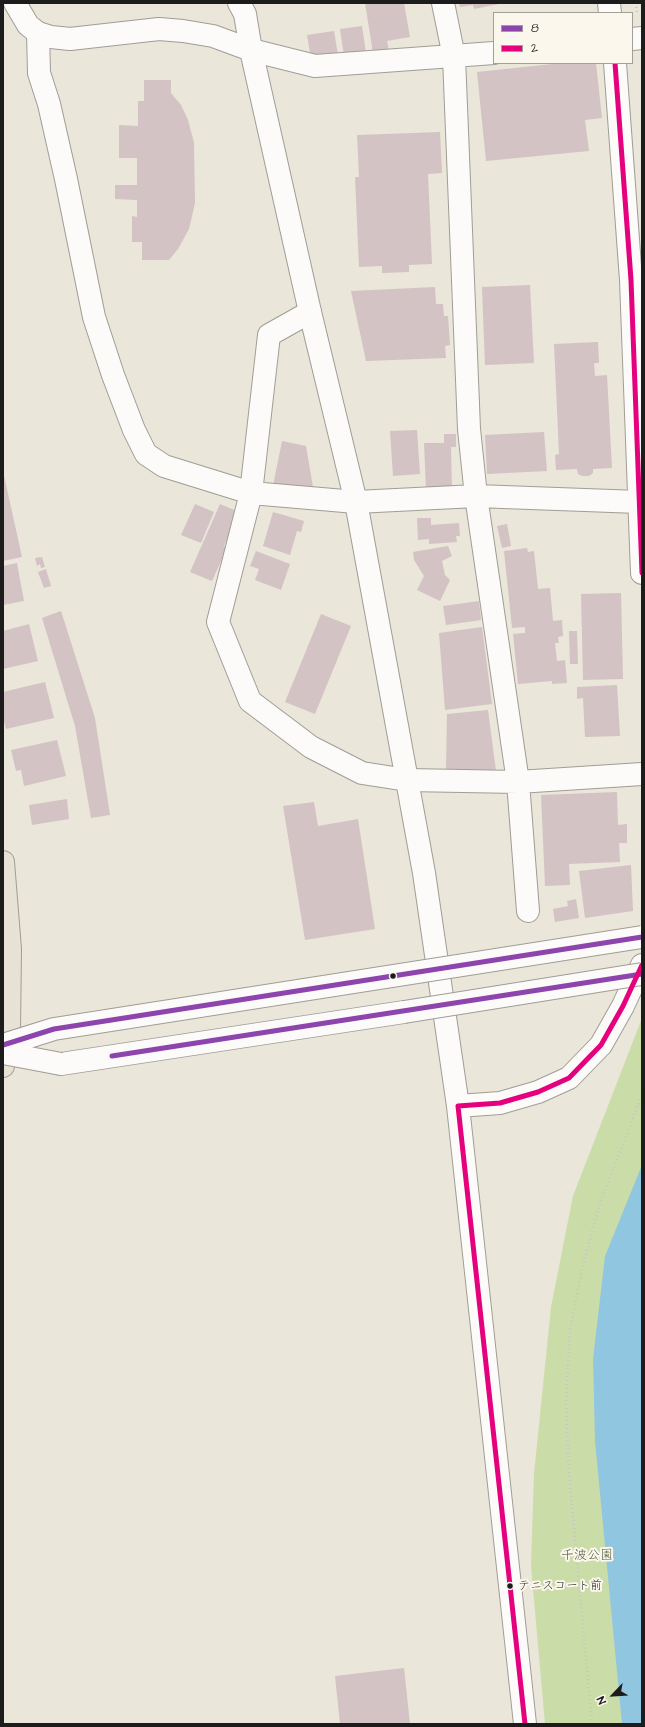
<!DOCTYPE html>
<meta charset="utf-8">
<style>
body{margin:0}
#map{position:relative;width:645px;height:1727px;overflow:hidden;background:#eae6d9;font-family:"Architects Daughter",sans-serif}
canvas{display:block}
.frame{position:absolute;inset:0;border:4px solid #1c1c1c;pointer-events:none}
.legend{position:absolute;left:493px;top:12px;width:140px;height:52px;box-sizing:border-box;background:#fbf7ec;border:1px solid #a29f99;margin:0;padding:5px 7px;list-style:none;font-size:12px;color:#1c1c1c}
.legend li{display:flex;align-items:center;gap:8px;height:20px}
.legend b{width:20px;border:1px solid #a29f99}
.north{position:absolute;left:593px;top:1675px;width:40px;height:40px;-webkit-text-stroke:3px #fbf7ec;paint-order:stroke;rotate:245deg;font-size:11px;font-weight:700;line-height:16px;text-align:center;color:#1c1c1c}
.north::after{content:'';display:block;margin:auto;width:14px;height:18px;background:#1c1c1c;clip-path:polygon(50% 0,100% 100%,50% 72%,0 100%)}
</style>
<div id="map">
<canvas width="645" height="1727"></canvas>
<div class="frame"></div>
<ul class="legend">
<li><b style="height:5px;background:#8e44ad"></b>8</li>
<li><b style="height:5px;background:#e5007d"></b>2</li>
</ul>
<div class="north">N</div>
</div>
<script>
const context = document.querySelector('canvas').getContext('2d');
context.lineJoin = 'round';
function fill(path, color) {
  context.fillStyle = color;
  context.fill(path, 'evenodd');
}
function toPath(rows) {
  const path = new Path2D();
  for (const r of rows) {
    path.moveTo(r[0], r[1]);
    for (let i = 2; i < r.length; i += 2) path.lineTo(r[i], r[i + 1]);
  }
  return path;
}
function trace(path, color, width, dash) {
  context.strokeStyle = color;
  context.lineWidth = width;
  context.lineCap = dash ? 'butt' : 'round';
  context.setLineDash(dash || []);
  context.stroke(path);
}
function drawText(font, color, halo, rows, align = 'center') {
  context.font = font + ' "Architects Daughter","Klee One",sans-serif';
  context.lineWidth = 4;
  context.setLineDash([]);
  context.textBaseline = 'middle';
  context.strokeStyle = halo;
  context.fillStyle = color;
  for (const [text, x, y, turn = 0] of rows) {
    context.save();
    context.translate(x, y);
    context.rotate((+turn || 0) * Math.PI / 180);
    context.textAlign = isNaN(turn) ? turn : align;
    if (halo) context.strokeText(text, 0, 0);
    context.fillText(text, 0, 0);
    context.restore();
  }
}
const green = toPath([
 [642,1018,642,1724,545,1724,531,1566,534,1474,551,1307,573,1196]
]);
const water = toPath([
 [642,1165,642,1724,622,1724,595,1441,593,1359,605,1256]
]);
const building = toPath([
 [365,3,404,3,410,37,387,41,389,51,373,53],
 [459,3,499,3,499,4,474,9,473,5,460,7],
 [362,26,366,53,344,56,340,29],
 [334,31,338,55,317,59,310,53,307,35],
 [562,63,596,63,602,118,585,120,589,151,486,161,477,72],
 [144,80,171,80,171,93,181,105,188,120,194,143,195,203,189,229,178,249,169,260,142,260,142,242,132,242,132,216,137,217,137,200,115,199,115,185,137,185,137,158,119,158,119,125,138,126,138,101,144,101],
 [440,132,442,173,428,174,432,264,409,265,409,272,382,273,382,266,359,267,355,177,359,177,357,135],
 [530,285,534,363,485,365,482,287],
 [435,287,436,304,443,304,444,316,448,316,450,345,445,346,446,358,366,361,351,291],
 [598,342,599,363,594,363,595,376,607,375,612,468,593,469,593,473,589,476,582,476,578,474,577,469,556,470,555,455,559,454,554,344],
 [417,430,420,474,393,476,390,431],
 [544,432,547,471,487,474,485,435],
 [444,434,456,434,456,447,451,447,452,489,426,489,424,443,444,443],
 [282,441,306,446,314,493,273,486],
 [3,471,22,557,3,561],
 [195,504,214,512,201,543,181,535],
 [220,504,239,512,224,546,227,548,212,581,190,572],
 [273,512,304,521,301,532,297,531,290,555,263,546],
 [417,518,431,518,431,525,459,523,460,536,456,536,457,542,429,544,429,539,418,540],
 [507,524,511,546,502,548,497,526],
 [448,546,452,556,442,561,445,575,450,580,440,601,417,590,424,576,414,560,413,552],
 [527,548,528,552,534,551,538,589,550,588,553,621,562,620,563,636,558,637,559,643,555,643,557,661,565,660,567,683,552,684,552,681,518,684,513,634,525,633,525,627,512,628,504,551],
 [256,551,290,564,281,590,255,580,259,569,250,566],
 [42,557,45,567,41,568,40,564,37,566,35,558],
 [17,563,24,601,3,605,3,566],
 [46,569,51,586,44,588,38,572],
 [621,593,623,679,583,680,581,594],
 [479,601,481,620,446,625,443,606],
 [61,611,95,718,110,815,91,818,75,726,42,618],
 [321,614,351,626,315,714,285,702],
 [29,624,38,661,3,669,3,631],
 [482,627,492,704,445,710,439,633],
 [569,631,577,631,578,664,570,664],
 [45,682,54,718,6,729,3,717,3,692],
 [617,685,620,736,585,737,583,698,577,699,577,687],
 [488,710,496,771,446,771,447,714],
 [57,740,66,776,24,786,21,770,16,771,11,750],
 [617,792,618,825,627,824,627,843,619,843,620,862,569,864,570,885,545,886,541,795],
 [67,799,69,819,32,825,29,805],
 [314,802,318,826,358,819,375,929,305,940,283,806],
 [631,865,633,911,585,918,579,871],
 [576,899,579,918,555,922,553,909,568,906,567,901],
 [404,1668,410,1724,340,1724,335,1676]
]);
const path = toPath([
 [636,3,637,14],
 [592,1724,569,1473,566,1401,570,1330,582,1269,600,1203,642,1095]
]);
const minor = toPath([
 [443,3,454,57,469,429,476,496,518,782,528,911],
 [38,33,39,73,49,104,66,179,94,317,113,375,134,430,146,454,164,466,251,493,356,502,476,496,639,502],
 [251,50,315,66,494,53],
 [310,312,269,335,251,493,218,622,250,701,311,747,362,773,407,780,518,782,642,774]
]);
const tertiary = toPath([
 [15,3,28,25,38,33,51,37,70,39,159,29,183,31,213,36,251,50],
 [239,3,245,14,251,50,310,312,356,502,424,873,458,1106,525,1724],
 [609,3,610,13],
 [632,39,642,38],
 [615,63,631,280,642,573],
 [61,1064,404,1012],
 [458,1106,500,1103,538,1092,569,1078,601,1045,623,1006,642,965]
]);
const primary = toPath([
 [3,862,10,949,9,1031,3,1066]
]);
const tertiaryBridge = toPath([
 [404,1012,642,974],
 [3,1045,54,1029,642,937],
 [3,1053,61,1064]
]);
const bus1 = toPath([
 [3,1045,54,1029,642,937],
 [112,1056,642,974]
]);
const bus2 = toPath([
 [615,63,631,280,642,573],
 [458,1106,525,1724],
 [458,1106,500,1103,538,1092,569,1078,601,1045,623,1006,642,965]
]);
const markers = [
 [393,976,3.5,"#1c1c1c"],
 [510,1586,3.5,"#1c1c1c"]
];
const busNames = [
 ["テニスコート前",518,1586]
];
const parkNames = [
 ["千波公園",587,1556]
];
fill(green, '#cadda8');
fill(water, '#91c6e1');
fill(building, '#d3c3c4');
trace(minor, '#a09d96', 24);
trace(tertiary, '#a09d96', 24);
trace(primary, '#a09d96', 24);
trace(path, '#c6c6c3', 2.5, [1, 3]);
trace(minor, '#fcfbf9', 22);
trace(tertiary, '#fcfbf9', 22);
trace(primary, '#e7e2d5', 22);
trace(tertiaryBridge, '#a09d96', 24, []);
trace(tertiaryBridge, '#fcfbf9', 22);
trace(bus1, '#8e44ad', 5);
trace(bus2, '#e5007d', 5);
for (const [x, y, r, color] of markers) {
  const dot = new Path2D();
  dot.arc(x, y, r, 0, 2 * Math.PI);
  context.fillStyle = color;
  context.fill(dot);
  trace(dot, '#fbf7ec', 1.5);
}
drawText('12px', '#1c1c1c', '#fbf7ec', busNames, 'left');
drawText('13px', '#505d3f', '#fbf7ec', parkNames);
</script>
